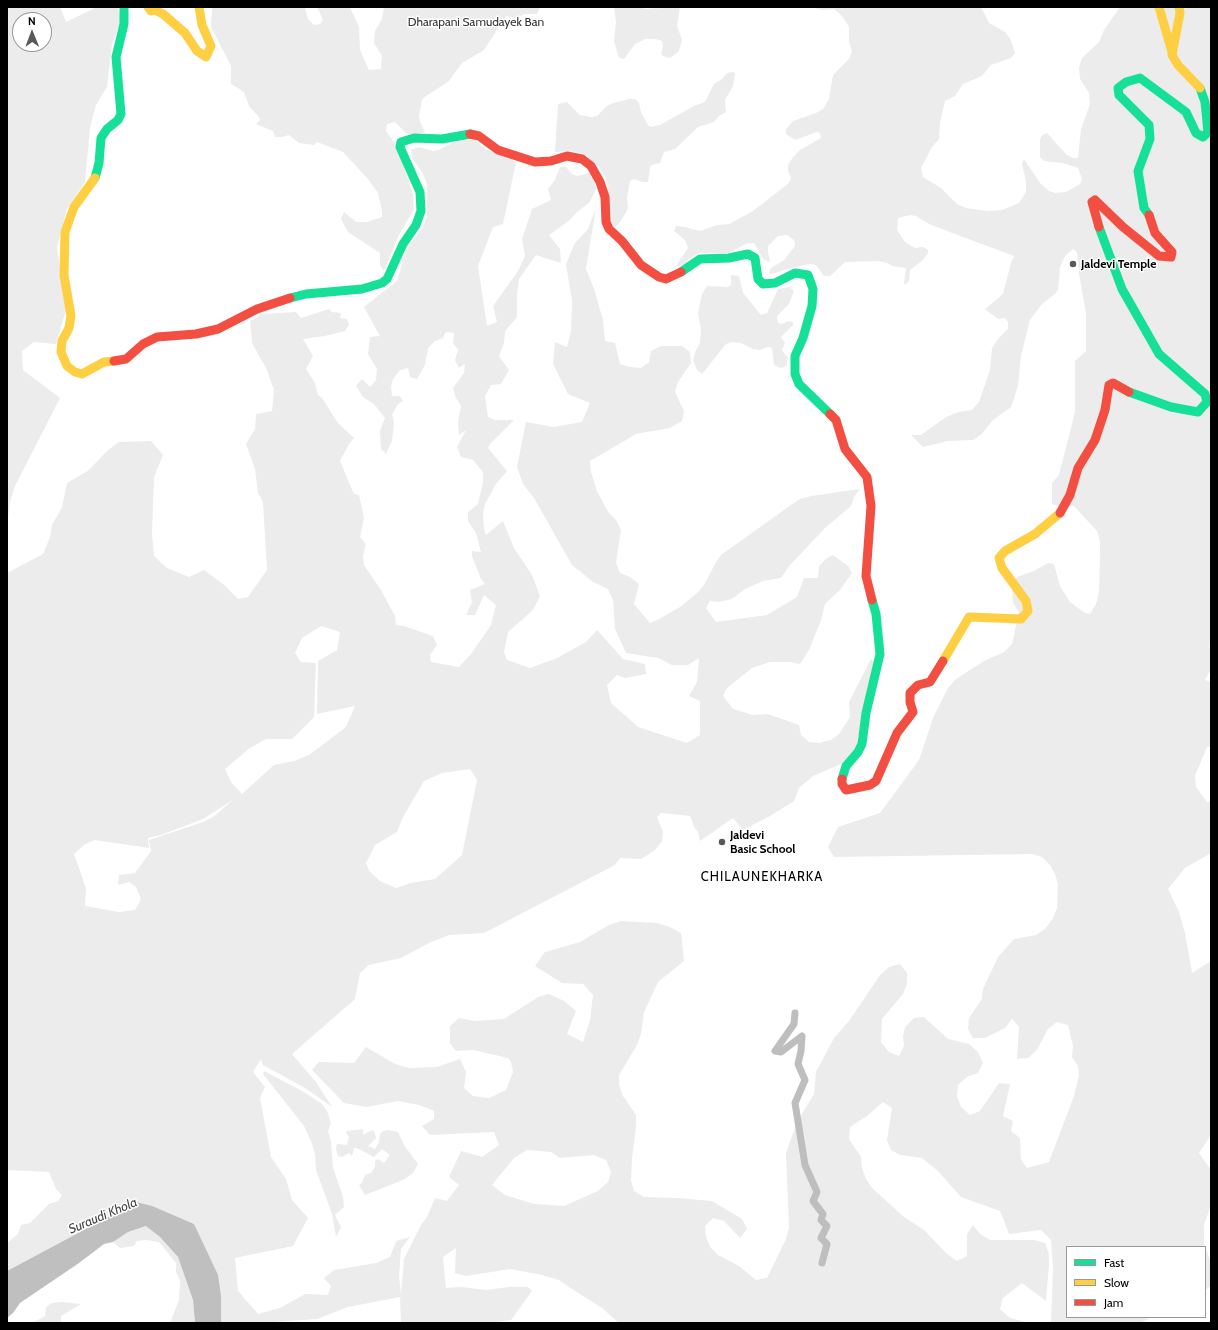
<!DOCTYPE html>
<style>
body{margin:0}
#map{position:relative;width:1218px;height:1330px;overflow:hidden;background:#fff;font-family:Cabin,sans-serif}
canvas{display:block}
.frame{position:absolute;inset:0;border:8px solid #000;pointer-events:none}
.legend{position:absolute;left:1066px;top:1246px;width:140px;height:72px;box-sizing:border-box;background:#fff;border:1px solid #999;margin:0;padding:5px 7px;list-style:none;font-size:12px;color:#000}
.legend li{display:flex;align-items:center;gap:8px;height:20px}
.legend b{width:20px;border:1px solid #999}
.north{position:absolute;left:12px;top:12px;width:40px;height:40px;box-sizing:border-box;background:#fff;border:1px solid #999;border-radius:50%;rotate:359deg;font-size:11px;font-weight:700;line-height:16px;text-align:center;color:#000}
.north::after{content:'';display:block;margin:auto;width:14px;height:18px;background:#595959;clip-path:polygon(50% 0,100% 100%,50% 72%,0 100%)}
</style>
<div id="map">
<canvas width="1218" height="1330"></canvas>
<div class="frame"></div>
<ul class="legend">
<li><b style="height:5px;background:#16e098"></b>Fast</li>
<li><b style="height:5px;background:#ffcf43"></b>Slow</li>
<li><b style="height:5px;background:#f24e42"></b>Jam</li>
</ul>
<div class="north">N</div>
</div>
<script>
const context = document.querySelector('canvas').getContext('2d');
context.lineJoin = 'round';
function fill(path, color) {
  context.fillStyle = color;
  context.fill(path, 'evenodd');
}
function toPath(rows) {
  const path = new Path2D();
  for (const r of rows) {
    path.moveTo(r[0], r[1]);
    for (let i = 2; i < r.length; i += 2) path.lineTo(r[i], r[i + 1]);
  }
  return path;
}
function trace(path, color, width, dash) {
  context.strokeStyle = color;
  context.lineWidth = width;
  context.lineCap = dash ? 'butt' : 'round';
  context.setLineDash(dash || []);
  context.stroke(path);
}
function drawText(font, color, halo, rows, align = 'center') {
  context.font = font + ' Cabin,sans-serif';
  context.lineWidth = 3;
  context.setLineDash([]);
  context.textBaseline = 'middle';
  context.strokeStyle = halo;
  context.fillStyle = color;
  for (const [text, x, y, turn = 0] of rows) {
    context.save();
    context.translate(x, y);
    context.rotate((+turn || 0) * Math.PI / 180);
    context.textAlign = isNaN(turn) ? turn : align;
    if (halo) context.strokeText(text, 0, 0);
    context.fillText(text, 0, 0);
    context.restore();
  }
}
const green = toPath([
 [7,7,60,7,66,22,97,7,118,7,121,21,112,44,107,87,96,105,90,128,85,182,67,209,57,247,66,310,56,344,34,342,22,351,23,370,60,398,15,486,10,502,7,526],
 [20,20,44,20,44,44,20,44],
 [212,7,305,7,308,19,314,25,320,24,323,20,317,7,350,7,359,27,360,50,369,70,381,69,382,56,374,43,375,31,382,19,384,7,540,7,537,14,525,14,516,18,506,16,484,50,462,63,449,81,422,99,419,116,420,122,425,132,418,134,407,134,395,122,387,124,386,131,397,146,413,194,414,209,399,235,384,271,380,265,380,253,348,232,341,219,344,212,356,222,367,222,382,217,382,211,378,193,368,179,343,152,317,142,314,145,299,143,289,135,282,137,275,137,273,131,256,124,260,120,259,117,249,106,244,92,231,84,231,66,211,27],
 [614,7,642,7,645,9,680,7,677,26,682,40,679,51,670,58,663,56,661,54,663,46,662,41,656,39,645,39,635,44,624,59,619,58,614,41,616,22],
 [812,7,981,7,989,23,1005,32,1011,40,1015,53,1011,58,991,65,982,76,963,84,955,96,945,101,940,123,939,139,932,147,921,168,923,177,941,188,957,204,966,208,988,211,1002,210,1019,203,1026,192,1026,181,1022,164,1024,159,1040,183,1049,191,1055,193,1066,192,1080,184,1082,179,1078,168,1063,163,1044,161,1040,157,1040,140,1042,135,1047,133,1067,155,1073,158,1078,158,1081,129,1090,104,1089,93,1080,79,1079,68,1082,58,1099,42,1104,30,1120,7,1211,7,1211,644,1209,646,1211,652,1211,669,1205,680,1211,682,1211,747,1207,747,1195,776,1196,787,1207,802,1211,801,1211,853,1185,868,1168,889,1179,912,1185,933,1192,973,1211,961,1211,1135,1199,1153,1211,1170,1211,1205,1204,1225,1204,1244,1211,1263,1211,1286,1205,1290,1205,1247,1067,1247,1067,1317,1152,1317,1140,1323,1051,1323,1053,1268,1051,1240,1041,1230,1009,1234,1000,1211,961,1197,938,1171,922,1158,900,1155,891,1150,887,1140,892,1108,883,1102,867,1116,850,1127,849,1139,861,1157,862,1168,866,1179,873,1189,904,1217,924,1230,947,1254,957,1261,967,1256,967,1234,973,1225,980,1234,990,1240,1034,1240,1045,1243,1049,1254,1049,1264,1046,1301,1022,1283,1003,1298,1000,1309,1010,1318,1030,1323,619,1323,602,1308,569,1287,559,1280,542,1275,510,1269,466,1276,455,1273,456,1248,443,1257,446,1288,462,1287,487,1290,508,1287,528,1287,532,1291,511,1320,488,1323,401,1323,400,1297,348,1307,317,1319,258,1323,221,1323,221,1296,194,1224,176,1217,122,1209,7,1271,7,1243,18,1234,21,1225,30,1223,49,1204,58,1201,62,1195,56,1189,49,1172,7,1170,7,573,43,554,50,537,52,525,62,507,67,483,89,470,108,450,119,442,151,441,163,455,154,477,152,535,154,556,167,568,189,577,204,570,223,584,238,599,248,597,267,570,263,502,258,493,255,469,246,444,255,429,256,414,272,411,274,390,266,368,252,343,250,321,262,314,296,312,301,318,329,309,332,312,341,313,340,318,347,319,349,325,345,331,325,336,303,339,313,356,306,369,315,383,318,395,322,398,338,423,354,438,349,444,340,461,354,494,359,495,364,518,360,537,366,544,363,556,364,565,381,590,395,616,396,625,404,626,433,636,437,645,430,655,431,662,459,667,471,654,491,625,496,605,484,595,475,615,466,615,472,602,470,590,485,584,481,579,472,556,472,551,481,552,476,533,468,521,468,512,478,504,483,482,483,472,473,460,461,457,457,447,466,430,459,435,458,421,461,406,456,398,453,388,464,373,465,364,459,368,455,360,458,350,453,343,454,333,446,332,443,338,435,341,428,348,425,365,417,379,410,377,408,368,400,370,393,379,391,386,392,396,400,396,403,401,398,404,392,415,394,422,392,441,386,454,381,449,380,431,385,418,374,404,363,397,356,386,362,379,370,387,376,380,377,369,368,354,370,337,380,336,364,307,397,281,406,250,423,227,427,216,427,184,423,174,412,158,411,150,419,147,433,151,439,150,461,138,476,140,485,149,516,162,503,224,493,227,478,266,487,326,497,322,493,306,518,271,525,256,522,239,532,209,551,200,548,189,555,180,560,167,566,167,572,174,577,176,589,173,595,183,596,189,590,202,577,212,570,220,549,235,560,249,561,263,536,255,519,279,517,294,517,317,505,331,504,343,499,356,509,370,501,384,491,385,485,396,488,417,495,420,514,420,490,444,488,448,507,471,496,484,485,504,483,515,484,529,486,535,503,521,514,548,532,575,540,596,533,610,508,632,504,652,507,660,530,668,557,658,586,642,597,630,623,659,645,664,646,674,625,678,617,675,607,685,611,703,638,727,687,743,700,735,700,701,689,696,697,682,699,658,688,665,672,665,658,658,626,653,615,629,613,600,608,589,593,582,572,565,534,498,523,484,517,467,526,422,554,427,582,422,590,403,568,394,553,364,555,342,567,347,571,331,572,301,566,264,575,243,588,229,596,208,586,269,594,289,603,320,605,341,615,343,620,364,630,367,641,368,649,362,651,351,661,346,682,346,690,352,691,363,678,382,675,392,684,411,682,421,670,428,636,434,590,461,591,472,597,491,608,512,616,520,621,530,616,563,620,573,630,577,639,584,634,604,650,623,659,619,680,607,697,593,704,585,715,564,721,555,791,505,800,499,811,496,860,489,854,497,851,506,825,528,790,565,781,578,763,581,745,589,732,599,719,602,710,601,706,608,716,622,767,615,797,597,804,578,818,578,819,566,827,558,833,555,848,566,852,573,840,590,825,604,821,620,809,650,800,664,790,662,770,662,752,668,726,689,723,696,733,709,753,715,768,714,799,725,801,735,809,742,819,743,831,740,839,734,850,717,849,702,871,659,875,663,857,746,841,764,813,776,799,788,794,801,770,816,743,830,733,818,700,841,698,832,694,827,690,816,661,813,657,817,663,832,662,841,655,850,641,859,620,858,615,865,484,933,449,935,429,943,401,958,369,965,360,973,355,999,292,1054,316,1082,332,1107,305,1088,263,1065,261,1059,253,1072,265,1087,260,1098,271,1157,286,1179,292,1200,308,1218,293,1246,235,1258,238,1291,258,1314,280,1308,305,1294,328,1295,331,1286,324,1278,334,1270,376,1263,390,1257,396,1241,410,1237,401,1249,399,1276,401,1294,404,1259,421,1225,427,1217,435,1198,447,1201,459,1185,449,1177,461,1151,482,1157,499,1145,494,1132,430,1135,422,1126,434,1119,434,1111,419,1105,398,1101,366,1107,344,1103,312,1070,319,1062,354,1063,366,1047,395,1064,409,1068,437,1067,460,1059,466,1072,464,1088,473,1096,489,1098,506,1090,513,1072,511,1062,508,1058,473,1050,456,1051,450,1043,450,1026,459,1018,475,1021,504,1019,538,997,549,994,564,1001,576,1011,567,1034,583,1042,590,1020,593,995,583,984,562,983,535,966,545,952,580,942,609,925,621,921,657,923,670,927,681,933,684,961,658,982,644,1012,641,1034,637,1045,619,1075,619,1085,623,1096,636,1115,636,1126,632,1159,631,1180,634,1191,644,1197,677,1198,712,1201,742,1219,747,1229,740,1238,724,1221,713,1218,705,1226,706,1237,710,1247,718,1255,739,1266,756,1280,767,1278,786,1239,789,1228,786,1153,797,1122,814,1094,816,1072,834,1038,849,1021,880,975,889,967,900,964,907,973,907,984,903,994,882,1019,881,1042,889,1052,899,1056,904,1046,903,1037,905,1027,914,1018,924,1017,948,1039,969,1044,978,1052,983,1063,978,1073,967,1077,958,1085,957,1096,961,1107,970,1115,980,1111,999,1083,1010,1084,1003,1116,1013,1121,1011,1131,1020,1138,1021,1159,1027,1168,1049,1162,1074,1096,1079,1075,1078,1066,1072,1057,1073,1046,1068,1025,1057,1022,1048,1029,1037,1050,1028,1058,1017,1059,1019,1027,1012,1019,1005,1028,985,1038,973,1038,968,1029,969,1018,982,999,983,989,998,957,1014,939,1036,935,1046,928,1053,918,1057,908,1058,884,1055,874,1050,865,1042,857,1032,854,834,857,828,847,838,827,880,813,919,760,933,718,948,688,956,679,984,661,1004,652,1012,644,1019,612,1013,603,1012,587,1017,577,1034,571,1048,563,1054,564,1060,586,1070,602,1085,613,1090,614,1096,604,1099,592,1100,553,1100,541,1097,531,1074,506,1058,506,1052,504,1052,483,1059,475,1075,412,1075,361,1086,351,1086,313,1079,274,1077,252,1073,249,1065,256,1060,267,1058,290,1055,294,1042,304,1030,320,1021,356,1018,386,1011,407,993,420,982,434,973,440,948,441,923,447,911,435,921,435,946,417,959,412,972,410,979,402,990,370,992,348,998,339,1008,329,1008,322,1005,318,998,319,985,309,1003,294,1011,263,1014,256,955,234,929,224,916,216,910,215,898,218,897,230,905,242,915,248,923,247,928,250,928,253,923,260,910,270,909,281,905,285,904,283,906,268,892,266,887,263,879,261,845,262,830,276,824,276,816,265,811,264,790,268,772,274,769,273,771,268,784,260,795,246,794,240,787,235,778,236,768,246,768,252,770,261,768,262,763,259,754,243,748,243,728,253,699,253,689,259,685,264,678,267,677,264,688,248,685,240,674,231,676,226,685,227,700,231,717,225,729,224,753,211,789,183,791,178,788,171,788,165,793,157,800,150,821,138,820,133,817,132,795,140,786,134,786,129,793,121,816,113,823,109,829,99,833,75,849,59,852,51,849,42,849,27,842,16,834,9,822,10],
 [321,626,340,632,337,650,318,661,317,714,355,706,346,727,309,755,294,761,274,765,242,794,231,782,225,769,250,748,266,739,292,739,314,717,316,663,301,662,295,653,302,638],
 [470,769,477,780,462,855,435,879,411,883,396,888,380,881,369,871,366,863,375,845,397,832,403,817,424,781,442,773],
 [233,800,213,817,203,822,149,840,151,851,135,873,119,875,118,885,129,882,136,887,141,899,135,910,119,912,85,906,86,888,74,854,85,844,95,840,149,848,148,838,161,835,203,819],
 [527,1150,551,1152,560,1158,594,1155,606,1160,611,1172,608,1182,598,1191,564,1206,534,1204,505,1195,492,1185,514,1158],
 [733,72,735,74,733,86,725,100,726,112,719,116,714,122,698,127,675,149,664,152,660,163,652,165,650,167,648,182,642,182,635,179,630,181,627,198,628,208,625,214,618,225,614,227,610,225,608,186,605,177,599,167,582,153,570,151,555,152,558,104,567,102,580,115,591,117,597,116,607,106,613,103,629,99,635,99,639,103,641,112,648,125,651,127,660,125,694,106,705,102,714,84,722,79,727,73],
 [731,275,739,276,743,293,761,315,767,313,778,289,789,287,794,291,789,304,777,316,778,323,782,324,788,321,793,322,793,325,781,337,785,343,782,350,788,358,786,366,781,368,774,365,772,348,768,347,760,350,753,349,741,343,732,342,726,344,702,374,697,370,693,360,696,350,700,343,701,330,698,313,702,294,707,286,728,287,731,285],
 [264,1071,304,1092,322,1104,327,1111,331,1123,328,1131,331,1141,333,1167,343,1197,344,1207,335,1215,341,1227,336,1237,332,1214,316,1170,315,1154,311,1141,304,1126,263,1074],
 [363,1129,363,1135,372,1130,374,1131,376,1138,368,1146,375,1149,379,1142,380,1134,383,1131,389,1130,398,1132,404,1145,418,1164,413,1173,403,1180,365,1195,359,1185,362,1183,365,1175,371,1173,375,1167,375,1161,378,1159,384,1163,390,1155,382,1149,374,1157,357,1148,354,1148,352,1156,349,1153,342,1157,338,1156,336,1149,337,1144,347,1145,349,1137,346,1133,347,1131],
 [147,1226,160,1237,178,1257,193,1300,195,1323,170,1323,179,1300,180,1281,176,1272,176,1263,159,1242,146,1240,137,1241,134,1246,120,1248,113,1242,128,1232],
 [62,1302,81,1304,61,1316,61,1323,32,1323,45,1316,46,1307,52,1303]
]);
const water = toPath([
 [136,1202,152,1206,194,1224,218,1275,221,1296,221,1323,195,1323,193,1300,178,1257,160,1237,146,1226,128,1232,113,1242,104,1244,79,1263,20,1303,13,1313,7,1318,7,1271]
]);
const street = toPath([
 [795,1013,794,1024,775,1051,781,1052,802,1036,801,1051,798,1064,805,1080,795,1103,805,1165,817,1192,813,1201,823,1214,821,1220,827,1226,821,1238,827,1244,822,1263]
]);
const fast = toPath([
 [95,178,99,163,101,138,107,129,118,120,121,114,116,57,124,24,124,7],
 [1149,215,1144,208,1138,171,1150,139,1149,125,1119,95,1118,88,1126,82,1140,78,1186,112,1196,133,1203,137,1208,132,1205,102,1200,88],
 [1099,227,1122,289,1159,354,1205,394,1207,402,1198,412,1171,407,1129,392],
 [681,272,700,259,729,258,748,254,755,258,758,279,763,284,775,283,795,273,808,275,813,289,812,306,803,338,795,356,795,374,799,384,830,414],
 [290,298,306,294,362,289,382,283,387,279,403,244,416,225,421,211,420,192,400,147,401,142,414,138,442,139,470,134],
 [842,779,846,766,858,752,862,744,866,713,880,654,876,614,872,600]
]);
const slow = toPath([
 [148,7,151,11,155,10,163,14,185,33,197,51,206,57,211,46,202,25,199,7],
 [1159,7,1172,52],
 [1179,7,1180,13,1172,55,1178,65,1200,88],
 [95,178,74,207,65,232,64,275,71,316,69,328,62,341,61,352,67,366,75,372,82,374,104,362,114,361],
 [943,661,969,617,1021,619,1028,611,1026,601,1002,568,999,558,1005,551,1035,534,1060,513]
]);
const jam = toPath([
 [470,134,479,136,498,150,535,162,551,161,567,156,582,159,591,166,600,182,605,197,606,222,609,229,622,241,641,265,659,277,666,279,681,272],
 [1099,227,1092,202,1095,200,1123,227,1159,256,1171,257,1172,252,1155,233,1149,215],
 [114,361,126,359,143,344,157,337,196,334,218,329,257,309,290,298],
 [830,414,836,420,845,449,867,477,871,506,866,576,872,600],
 [1060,513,1070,495,1078,468,1095,440,1105,410,1109,385,1113,383,1129,392],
 [842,779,842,784,846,790,870,785,876,781,897,733,913,712,910,702,910,693,918,685,930,682,943,661]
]);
const markers = [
 [1073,264,4,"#595959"],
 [722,842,4,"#595959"]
];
const parkNames = [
 ["Dharapani Samudayek Ban",476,22]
];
const poiNames = [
 ["Jaldevi Temple",1081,264],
 ["Jaldevi",730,835],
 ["Basic School",730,849]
];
const neighbourhoodNames = [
 ["CHILAUNEKHARKA",762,877]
];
const waterNames = [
 ["Suraudi Khola",103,1216,-23]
];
fill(green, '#ececec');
fill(water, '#bfbfbf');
trace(street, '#bebebe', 7);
trace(fast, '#16e098', 9);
trace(slow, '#ffcf43', 9);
trace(jam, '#f24e42', 9);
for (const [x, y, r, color] of markers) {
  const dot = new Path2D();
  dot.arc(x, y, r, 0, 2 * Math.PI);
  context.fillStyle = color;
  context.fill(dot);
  trace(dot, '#fff', 1.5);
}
drawText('12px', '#333', '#fff', parkNames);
drawText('bold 12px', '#000', '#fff', poiNames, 'left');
context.letterSpacing = '1px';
drawText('13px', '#000', '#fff', neighbourhoodNames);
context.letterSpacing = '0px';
drawText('italic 13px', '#444', '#fff', waterNames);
</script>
